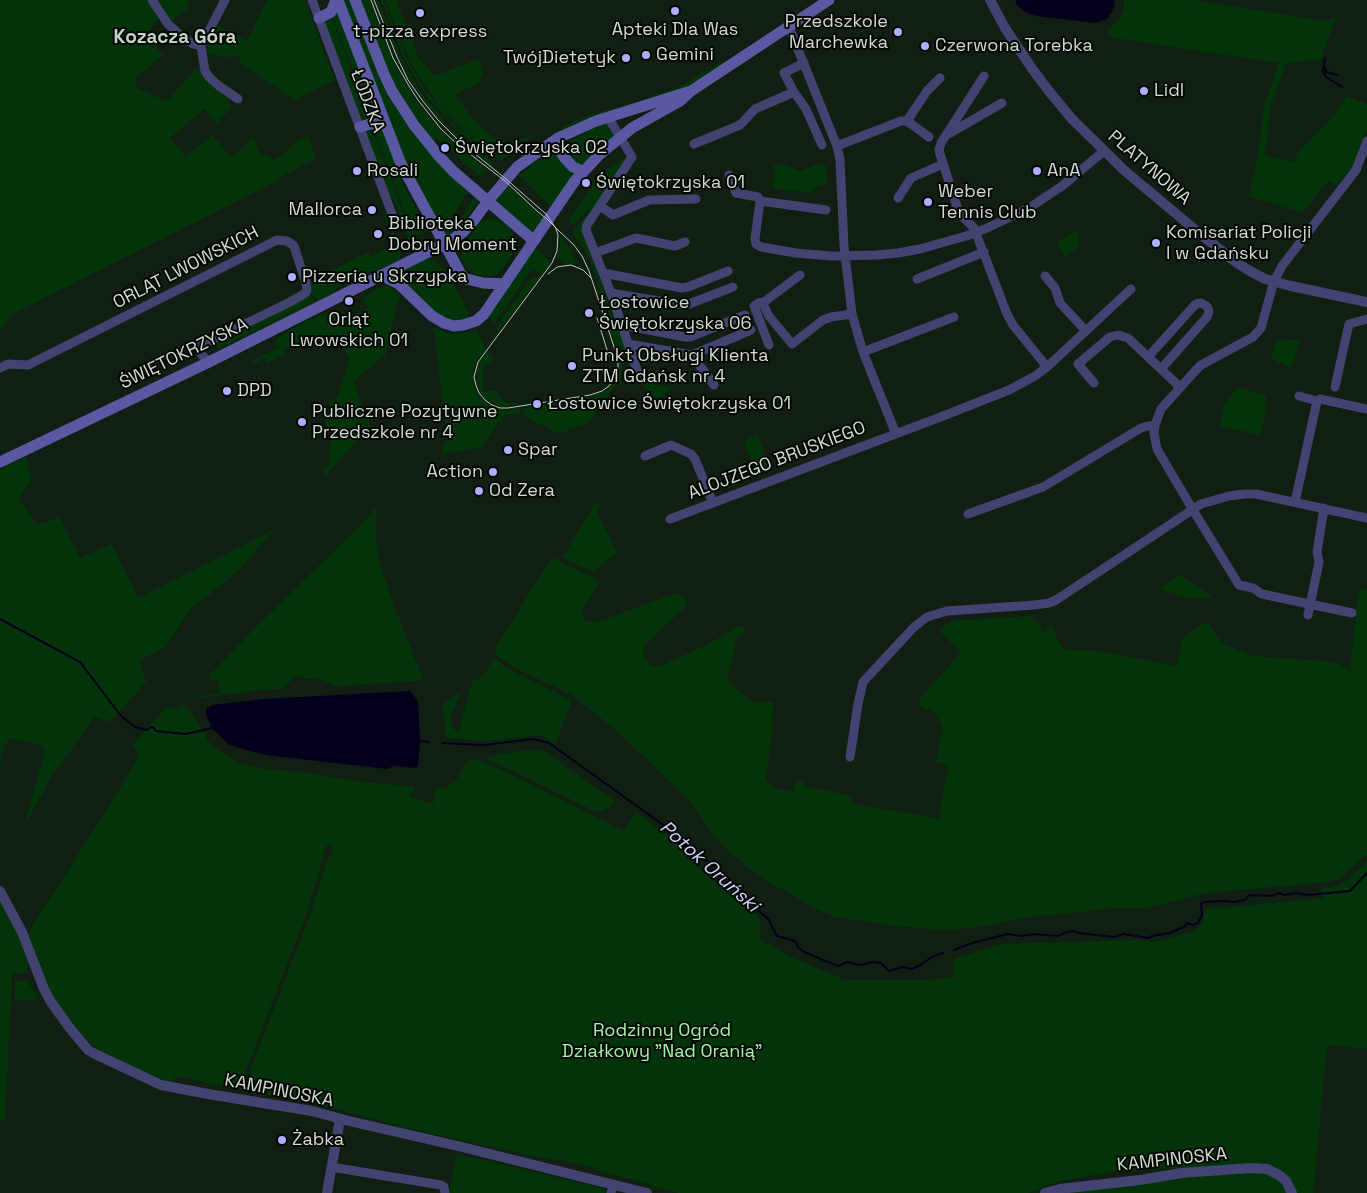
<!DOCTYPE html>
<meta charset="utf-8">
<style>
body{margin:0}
canvas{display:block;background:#101f11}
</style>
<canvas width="1367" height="1193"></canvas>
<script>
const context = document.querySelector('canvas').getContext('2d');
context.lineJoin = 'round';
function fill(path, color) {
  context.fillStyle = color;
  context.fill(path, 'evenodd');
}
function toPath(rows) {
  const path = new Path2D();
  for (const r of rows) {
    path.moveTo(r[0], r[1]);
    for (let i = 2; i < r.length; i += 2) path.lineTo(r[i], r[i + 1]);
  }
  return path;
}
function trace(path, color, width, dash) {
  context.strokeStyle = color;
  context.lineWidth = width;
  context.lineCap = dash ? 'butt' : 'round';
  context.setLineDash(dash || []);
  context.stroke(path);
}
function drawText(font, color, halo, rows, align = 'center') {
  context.font = font + ' "Space Grotesk",sans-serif';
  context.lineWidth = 4;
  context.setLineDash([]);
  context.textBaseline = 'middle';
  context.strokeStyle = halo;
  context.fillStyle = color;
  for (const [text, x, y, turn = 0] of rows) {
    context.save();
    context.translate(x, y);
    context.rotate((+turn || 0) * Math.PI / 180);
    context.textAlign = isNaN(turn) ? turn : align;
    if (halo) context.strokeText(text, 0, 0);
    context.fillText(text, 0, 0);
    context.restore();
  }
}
const green = toPath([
 [0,0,148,0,159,18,145,34,163,55,134,79,138,89,167,101,199,65,202,74,205,79,229,99,231,107,218,123,204,109,170,138,186,157,212,135,231,158,254,138,260,154,271,157,272,160,284,155,298,140,308,137,316,159,279,178,279,180,11,315,0,332],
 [157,0,189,0,188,8,172,21],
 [267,0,305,0,335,80,294,100,239,63,241,56,223,57,207,53,207,48,217,25,247,41],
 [343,0,351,0,378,72,469,190,454,215,439,224,407,167],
 [359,0,369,0,392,59,414,98,430,119,445,135,463,151,487,170,482,175,478,175,437,138,434,140,426,134,393,85],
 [376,0,378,0,395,44,402,60,420,91,448,126,472,147,492,162,493,163,491,165,454,135,438,118,421,97,408,75,397,54],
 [381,0,383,0,398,38,407,59,425,90,452,122,474,142,495,158,495,161,473,144,455,128,427,96,415,77,402,54],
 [385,0,396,0,418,57,435,76,476,60,479,61,483,72,480,80,478,83,455,95,477,123,496,140,507,143,510,142,535,135,501,160,467,134,442,109,417,74,402,44],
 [1124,0,1192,0,1325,21,1336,17,1320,61,1309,60,1286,64,1270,107,1265,156,1294,162,1298,152,1333,117,1347,96,1367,104,1367,131,1364,134,1353,166,1337,185,1328,181,1302,213,1249,196,1258,155,1264,106,1279,63,1109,37,1108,29,1118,22,1124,10],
 [336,8,379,119,371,121,332,14],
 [329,17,333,21,368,116,366,122,361,120,325,25,326,22],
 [725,60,722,64,684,88,562,130,561,127,590,115,646,99,676,88],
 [606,123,609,124,616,135,585,163,579,165,572,161,565,149,567,143,600,124],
 [373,126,381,129,383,131,403,185,428,230,418,235,415,236,413,234],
 [372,128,413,238,413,241,410,243,394,200,393,198,390,198,365,133,366,130],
 [557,148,576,172,552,207,519,175,538,161],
 [627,157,591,212,588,210,575,224,572,224,568,221,599,175],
 [781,163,800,171,821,163,826,166,827,184,818,186,809,193,773,188,775,171,774,165],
 [508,186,544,219,534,234,494,202],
 [475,195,479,200,459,229,447,239,442,231,460,220],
 [384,213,386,213,400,251,400,260,383,268,361,275,361,274,343,283,332,293,318,300,312,293,311,281,368,252,371,257,396,244],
 [587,214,589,215,581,227,636,376,634,377,620,345,616,346,597,291,600,289,590,260,584,249,574,236,574,230],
 [489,219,497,220,508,226,514,237,516,245,514,252,501,271,496,275,487,276,476,274,467,269,463,262,461,255,463,248,477,226,482,221],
 [1078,230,1079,244,1078,247,1078,248,1064,256,1057,243],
 [560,235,570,248,576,264,564,264,557,257,560,247],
 [535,248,551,262,542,274,535,270,530,272,494,324,488,315],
 [429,257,446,271,467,309,469,319,454,321,442,317,426,305,402,280,400,275,401,271],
 [535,276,539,278,498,331,496,328,530,279],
 [387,286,393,289,401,296,396,308,385,356,373,364,354,382,373,433,364,433,325,476,323,468,329,465,329,452,331,447,330,445,331,439,332,437,320,411,330,407,328,402,337,398,350,360,339,338,313,341,307,343,305,339,284,349,286,354,267,363,265,358,253,364,251,361,279,348,276,345,276,340,279,337,310,319,337,310,339,313,344,312,345,314,347,313,350,318,368,308,363,297,379,288],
 [311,295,315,299,314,302,220,348,215,347,216,344],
 [435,328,446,332,455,334,463,333,476,330,486,348,478,359,473,369,473,380,477,393,483,401,494,408,505,410,520,408,520,413,502,416,503,424,498,422,483,447,443,454,443,447,447,441,434,329],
 [1277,339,1297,340,1299,343,1292,366,1290,367,1271,359],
 [617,350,623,362,621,377,588,423,557,434,556,435,557,433,525,416,524,408,590,397,606,390,612,385,618,374,620,362],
 [488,351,493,359,492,363,487,363,487,365,489,366,483,366,483,391,495,391,496,389,498,395,502,400,510,403,519,403,519,405,505,406,496,405,487,399,480,392,477,381,477,372,480,361],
 [643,382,672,388,651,405],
 [1238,387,1266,396,1265,414,1260,435,1220,426,1224,406],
 [757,435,769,464,756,470,744,441],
 [26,457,28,461,28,467,32,476,19,500,37,525,60,517,80,558,111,544,138,598,274,530,236,573,188,611,166,647,139,660,146,682,110,722,94,717,49,781,24,827,44,754,44,751,43,747,41,745,11,738,5,744,0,764,0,469],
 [596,502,599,505,598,514,617,553,612,556,594,571,573,563,563,557],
 [376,507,376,539,378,555,383,573,396,610,422,677,421,679,415,681,336,686,318,678,306,679,298,675,283,687,282,689,257,690,201,698,201,696,220,693,219,682,209,679,209,676,254,629,362,524],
 [553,558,596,579,598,582,598,585,582,609,582,616,584,619,587,622,597,622,674,594,679,594,684,598,686,603,684,608,645,644,643,648,644,658,648,663,653,666,661,666,711,643,735,628,744,626,745,631,737,637,727,679,731,684,752,702,773,702,772,735,765,780,773,788,793,792,796,781,804,782,804,786,852,796,851,803,938,819,949,765,936,762,943,727,934,712,918,705,920,698,961,653,939,630,952,621,1032,616,1044,632,1050,628,1048,625,1049,621,1063,650,1098,651,1177,666,1182,641,1189,633,1207,622,1222,643,1252,656,1335,662,1350,670,1359,589,1367,590,1367,854,1339,879,1327,882,1205,893,1148,908,1111,908,1065,914,1040,915,978,927,944,930,889,925,835,917,816,909,766,880,746,866,731,853,713,834,704,823,697,810,683,794,617,731,589,708,570,694,514,667,499,657,495,652,495,649,530,592,550,560],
 [1179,575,1212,596,1206,598,1187,598,1164,590,1162,587],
 [495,657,503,666,572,701,555,744,542,735,484,741,449,738,445,736,446,726,442,708,445,703,451,697,458,694,460,695,451,715,451,720,452,726,454,730,459,730,472,682,483,676],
 [181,704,189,709,206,734,206,738,211,744,219,751,239,763,263,769,308,773,361,782,411,786,414,788,414,791,411,792,410,797,433,804,436,788,445,788,455,782,468,761,474,759,504,771,624,831,636,812,686,850,681,853,726,892,761,919,759,939,791,957,845,980,929,980,953,977,954,959,1000,944,1142,940,1154,942,1193,932,1202,923,1206,908,1212,909,1323,898,1322,888,1332,887,1349,880,1350,878,1367,861,1367,1049,1327,1045,1313,1193,1296,1193,1282,1172,1195,1167,1110,1172,1060,1181,1028,1193,679,1193,567,1161,533,1156,406,1128,345,1111,343,1109,343,1110,253,1092,250,1081,250,1071,313,907,324,870,327,861,331,855,333,843,326,846,308,910,246,1070,245,1079,248,1091,175,1076,174,1082,166,1081,119,1060,101,1051,86,1039,56,1001,48,985,28,934,139,758,133,744,168,706,177,709],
 [528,750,536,750,543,751,549,755,614,800,610,807,597,812,511,770,484,758,494,755],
 [0,901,16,930,30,964,27,964,27,973,12,973,5,1120,0,1120],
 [27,980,38,999,15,1001,15,982],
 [457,1154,603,1188,605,1193,449,1193],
 [1253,1172,1266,1174,1278,1179,1284,1185,1287,1193,1067,1193,1186,1177]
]);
const water = toPath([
 [1015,0,1114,0,1115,3,1112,12,1107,19,1096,23,1036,16,1025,12,1017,5],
 [410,691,418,701,420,741,418,766,415,768,394,766,387,769,266,755,239,748,228,744,212,728,206,715,206,709,212,705,264,699]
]);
const stream = toPath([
 [1325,58,1324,65,1326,72,1337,75],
 [1324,65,1323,71,1326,77,1342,87],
 [0,619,80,662,121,716,135,727,147,730,151,727,153,727,156,731,186,734,212,728],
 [420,741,429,742],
 [442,743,483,745,534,739,549,743,662,824,697,857,710,862,747,896,748,901,768,919,777,936,795,941,798,947,804,952,838,966,847,962,860,965,873,962,881,963,889,971,902,967,912,969,920,965,932,957,943,953],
 [954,950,972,943,1008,934,1022,936,1034,934,1058,936,1067,932,1073,931,1078,933,1114,937,1124,934,1148,938,1152,936,1169,933,1184,927,1187,923,1193,925,1198,923,1202,915,1201,904,1203,902,1224,901,1234,902,1245,900,1249,895,1272,896,1279,893,1284,895,1296,893,1308,895,1350,891,1367,873]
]);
const minor = toPath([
 [152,0,168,24,181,36,193,44,201,46,225,0],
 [312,0,392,214],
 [789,27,837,146,840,160,844,246,852,314,863,352,896,434],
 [201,46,205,71,209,77,219,86,238,99],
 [984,76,941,143,939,150,940,154,959,213,974,228,1007,314,1013,325,1047,367],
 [794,92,806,109,822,145],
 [608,117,632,157,593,216,587,225,586,230,611,293,637,370,639,373],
 [907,121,929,137],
 [950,133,1002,103],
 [694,144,740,125,755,109,794,92,784,73,804,63],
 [837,146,901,121,907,121,927,91,940,78],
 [729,175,736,193,758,197,760,201,826,210],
 [898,198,911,178,943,164],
 [760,201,755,239,756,244,761,247,796,253,831,256,877,255,898,253,920,249,966,236,985,229,1029,208,1062,186,1104,151],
 [600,206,613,215,649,200,696,199],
 [595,253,636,238,675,246,685,242],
 [603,273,682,288,688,287,728,271],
 [1045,276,1055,288,1060,303,1086,331],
 [917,279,984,252],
 [611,293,683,305,689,304,733,287],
 [764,302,764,306,769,316,792,344,823,320,831,317,852,314],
 [622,325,685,337,690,337,745,315],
 [628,344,692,355,751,330],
 [769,345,754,306,758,303,764,302,800,275],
 [863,352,954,317],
 [692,355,714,385],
 [1148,357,1193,307,1196,304,1201,303,1205,305,1208,308,1209,312,1207,317,1161,369],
 [0,368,8,364,28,365,277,240,287,241,294,246,306,283,307,291,304,294,290,302,198,347,201,354,209,362],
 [1094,383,1078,364,1110,337,1118,335,1128,338,1180,387],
 [1335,387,1349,324,1367,319],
 [1299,396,1317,401],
 [645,456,671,445,691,454,695,459,713,503],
 [1295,502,1317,401,1320,399,1367,409],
 [968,514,1043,487,1141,428,1148,426,1155,425],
 [670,519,938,418,1009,390,1035,376,1047,367,1131,289],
 [1352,613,1262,594,1253,588,1239,585,1193,510,1157,449,1154,433,1155,425,1161,409,1196,370,1201,365,1253,337,1261,328,1274,281,1282,266,1356,170,1367,141],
 [1308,615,1319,562,1317,552,1324,508],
 [850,757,858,704,863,682,914,627,927,617,947,611,1034,605,1049,603,1056,600,1109,565,1201,504,1229,496,1244,494,1256,494,1367,518],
 [331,1167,441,1185,444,1187,445,1193],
 [611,1193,613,1185]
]);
const tertiary = toPath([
 [990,0,1005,28,1033,70,1048,90,1072,119,1125,171,1199,233,1237,263,1250,271,1265,279,1291,286,1367,302],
 [0,891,22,932,44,989,51,1002,69,1027,88,1050,95,1054,161,1085,208,1094,312,1111,349,1121,462,1147,647,1193],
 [327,1193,340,1119],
 [1045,1193,1060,1189,1140,1180,1181,1173,1251,1168,1267,1169,1279,1175,1286,1181,1292,1193]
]);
const secondary = toPath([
 [338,0,401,164,463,278,483,283,505,284],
 [355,0,384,74,392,91,414,125,438,155,453,171,534,241],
 [319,18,331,12,336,0],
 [360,127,370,124,384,123],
 [558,138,559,147,563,156,573,167,583,171],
 [381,275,399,284,432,316,444,323,454,326,463,325,476,321,484,314,574,182,599,155,632,128,680,101,691,91,829,0],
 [0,462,209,362,452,240,463,232,474,220,488,201,517,167,545,147,558,138,596,121,691,91]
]);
const tram = toPath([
 [371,0,393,58,409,86,418,100,441,129,457,144,505,181,537,211,548,220,559,231,574,245,582,256,589,271,618,359,618,369,615,378,609,386,602,391,590,395,508,408,500,408,492,405,485,400,479,393,476,385,474,377,478,362,552,263,557,251,558,235,556,229,555,227,553,224,546,214,506,179,459,141,438,120,422,100,408,80,397,57,374,0],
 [548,274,557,267,571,265,583,270,591,278],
 [597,318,609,356]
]);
const markers = [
 [675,11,5,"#adaffb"],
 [420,13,5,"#adaffb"],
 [898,32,5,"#adaffb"],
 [925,46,5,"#adaffb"],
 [646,55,5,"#adaffb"],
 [626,58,5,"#adaffb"],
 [1144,91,5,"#adaffb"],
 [445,148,5,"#adaffb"],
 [357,171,5,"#adaffb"],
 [1037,171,5,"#adaffb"],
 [586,183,5,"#adaffb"],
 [928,202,5,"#adaffb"],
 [372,210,5,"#adaffb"],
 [378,234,5,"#adaffb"],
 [1156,243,5,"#adaffb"],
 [292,277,5,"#adaffb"],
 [349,301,5,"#adaffb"],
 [589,313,5,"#adaffb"],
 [572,366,5,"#adaffb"],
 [227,391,5,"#adaffb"],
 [537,404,5,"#adaffb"],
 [302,422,5,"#adaffb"],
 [508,450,5,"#adaffb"],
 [493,472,5,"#adaffb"],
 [479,491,5,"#adaffb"],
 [282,1140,5,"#adaffb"]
];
const poiNames = [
 ["Przedszkole",888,22,"right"],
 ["Marchewka",888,43,"right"],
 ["Apteki Dla Was",675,30,"center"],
 ["t-pizza express",420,32,"center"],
 ["Czerwona Torebka",935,46],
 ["Gemini",656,55],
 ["TwójDietetyk",616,58,"right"],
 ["Lidl",1154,91],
 ["Świętokrzyska 02",455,148],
 ["Rosali",367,171],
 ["AnA",1047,171],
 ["Świętokrzyska 01",596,183],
 ["Weber",938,192],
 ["Tennis Club",938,213],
 ["Mallorca",362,210,"right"],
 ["Biblioteka",388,224],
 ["Dobry Moment",388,245],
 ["Komisariat Policji",1166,233],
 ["I w Gdańsku",1166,254],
 ["Pizzeria u Skrzypka",302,277],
 ["Łostowice",599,303],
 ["Świętokrzyska 06",599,324],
 ["Orląt",349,320,"center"],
 ["Lwowskich 01",349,341,"center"],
 ["Punkt Obsługi Klienta",582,356],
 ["ZTM Gdańsk nr 4",582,377],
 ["DPD",237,391],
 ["Łostowice Świętokrzyska 01",547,404],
 ["Publiczne Pozytywne",312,412],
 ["Przedszkole nr 4",312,433],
 ["Spar",518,450],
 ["Action",483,472,"right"],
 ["Od Zera",489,491],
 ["Żabka",292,1140]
];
const streetNames = [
 ["ŁÓDZKA",367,101,69],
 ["PLATYNOWA",1149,168,41],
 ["ORLĄT LWOWSKICH",186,268,-27],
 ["ŚWIĘTOKRZYSKA",184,354,-26],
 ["ALOJZEGO BRUSKIEGO",777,461,-21],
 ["KAMPINOSKA",279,1091,11],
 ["KAMPINOSKA",1172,1160,-6]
];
const parkNames = [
 ["Rodzinny Ogród",662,1031],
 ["Działkowy \"Nad Oranią\"",662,1052]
];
const neighbourhoodNames = [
 ["Kozacza Góra",175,38]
];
const waterNames = [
 ["Potok Oruński",709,867,42]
];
fill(green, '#033409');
fill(water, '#04001b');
trace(stream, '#04001b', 2);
trace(minor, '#434371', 9);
trace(tertiary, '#434371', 10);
trace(secondary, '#5a58a2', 11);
trace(tram, '#bdc6bc', 1);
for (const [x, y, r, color] of markers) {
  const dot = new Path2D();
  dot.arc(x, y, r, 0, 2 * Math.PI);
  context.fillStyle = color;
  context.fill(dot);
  trace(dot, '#030703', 2);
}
drawText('18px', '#d2dbd1', '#030703', poiNames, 'left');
drawText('18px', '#d2dbd1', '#030703', streetNames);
drawText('18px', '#a3f8a4', '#030703', parkNames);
drawText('bold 19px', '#c2d5c2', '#030703', neighbourhoodNames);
drawText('italic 19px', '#d0d2fb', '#030703', waterNames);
</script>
